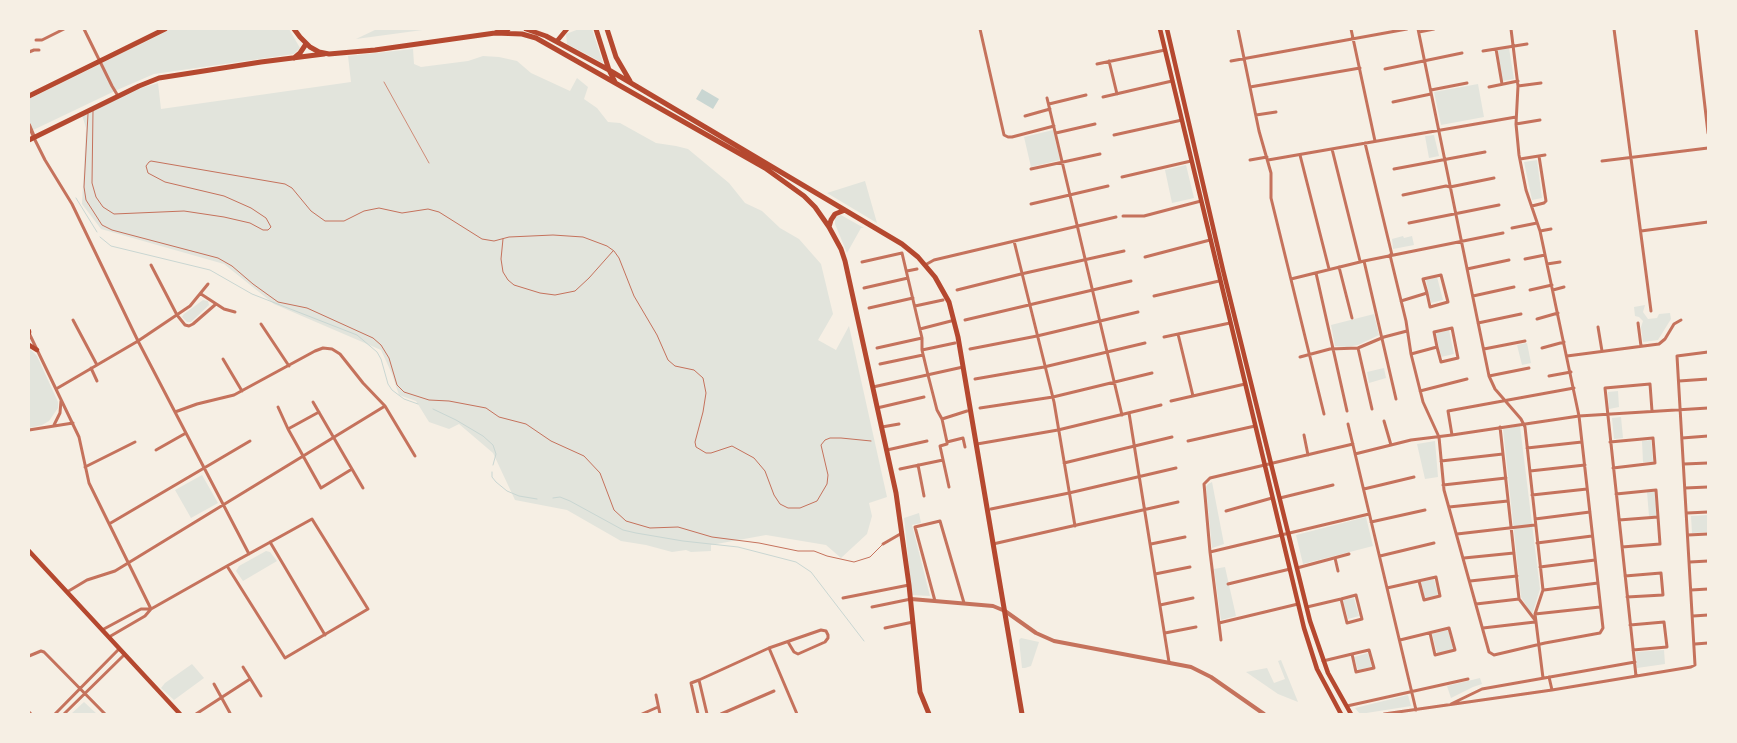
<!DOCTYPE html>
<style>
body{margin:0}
#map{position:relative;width:1737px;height:743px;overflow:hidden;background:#f6efe4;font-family:Overpass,sans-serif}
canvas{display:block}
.frame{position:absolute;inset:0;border:30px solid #f6efe4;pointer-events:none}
</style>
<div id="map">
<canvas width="1737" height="743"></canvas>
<div class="frame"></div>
</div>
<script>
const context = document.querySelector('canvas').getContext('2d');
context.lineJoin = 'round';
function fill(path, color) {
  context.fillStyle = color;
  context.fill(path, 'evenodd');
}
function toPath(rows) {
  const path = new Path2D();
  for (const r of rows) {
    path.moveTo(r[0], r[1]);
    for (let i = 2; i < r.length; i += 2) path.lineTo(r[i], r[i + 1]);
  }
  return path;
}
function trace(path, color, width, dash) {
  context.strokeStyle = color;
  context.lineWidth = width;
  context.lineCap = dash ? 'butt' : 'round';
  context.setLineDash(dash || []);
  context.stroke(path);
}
const green = toPath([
 [171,29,289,29,300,48,294,54,154,74,117,90,29,132,29,99],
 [377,29,430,29,356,39],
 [579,29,592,29,603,63,567,44,566,34],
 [1509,48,1514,79,1502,81,1498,50],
 [413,49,414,64,421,67,468,61,483,56,499,57,517,61,531,73,570,91,577,78,588,87,584,99,597,108,608,122,620,123,656,143,676,146,688,149,729,183,745,203,762,211,780,228,799,239,821,264,833,314,818,340,836,350,849,326,887,497,869,503,872,516,867,534,841,558,826,545,766,535,711,545,711,551,691,552,686,550,672,552,646,545,621,541,567,510,515,500,493,453,459,424,449,429,429,422,416,401,399,395,392,374,381,350,274,304,224,264,101,229,82,204,86,128,82,115,134,90,158,83,161,109,351,82,348,56],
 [1478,84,1484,117,1441,125,1434,92],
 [1053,130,1060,160,1031,167,1024,137],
 [1434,135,1439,156,1429,158,1425,136],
 [1537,160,1542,198,1532,200,1524,162],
 [1186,165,1194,198,1172,203,1165,170],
 [865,181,877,223,827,193],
 [841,215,864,228,861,228,847,253,835,224,835,217],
 [1403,236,1404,238,1412,236,1414,245,1393,249,1392,239],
 [1437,277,1443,300,1431,303,1426,280],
 [203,300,208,301,209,305,191,322,187,322,182,317,184,314],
 [1645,305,1643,312,1648,319,1657,318,1659,314,1670,313,1671,319,1658,340,1643,342,1641,327,1643,321,1639,317,1635,316,1634,307],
 [1374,314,1379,335,1358,345,1347,347,1335,346,1331,325],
 [1449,330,1454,354,1441,357,1436,333],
 [1527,343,1531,363,1522,365,1517,345],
 [29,348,37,356,58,402,58,408,49,421,42,425,29,428],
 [1384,368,1386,378,1369,383,1367,372],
 [1618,391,1619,407,1609,409,1608,392],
 [1621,417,1623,438,1614,439,1612,418],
 [1520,426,1540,589,1532,615,1521,597,1503,429],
 [1651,440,1653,462,1643,462,1642,441],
 [1435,441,1438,477,1425,479,1417,444],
 [202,475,218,503,191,518,175,490],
 [1212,482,1224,544,1212,548,1206,487,1208,484],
 [1655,491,1657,516,1649,516,1647,492],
 [919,513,921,523,912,525,930,596,912,595,904,518],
 [1708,515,1708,532,1692,533,1691,516],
 [1366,517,1373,546,1303,564,1296,535],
 [266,551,270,552,277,561,243,581,236,571,239,566],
 [1225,567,1236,616,1221,620,1214,569],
 [1434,579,1438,595,1425,598,1421,582],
 [1354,598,1359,616,1348,619,1343,600],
 [1448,630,1453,649,1437,653,1432,634],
 [1021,638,1039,642,1031,666,1025,668,1022,668,1019,640],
 [1664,650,1665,664,1637,668,1636,652],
 [1368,653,1372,667,1358,670,1354,657],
 [1281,660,1298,702,1278,694,1246,672,1267,668,1274,683,1285,679,1278,661],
 [192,664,204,678,174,700,161,688,165,683],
 [1480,678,1482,684,1473,687,1451,698,1447,686],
 [1408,695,1411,706,1360,714,1355,708],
 [84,702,97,714,71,714]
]);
const water = toPath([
 [702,89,719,99,713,109,696,99]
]);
const stream = toPath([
 [76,198,97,232],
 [100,237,111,246,210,270,252,294,357,335,377,352,381,359,388,384,392,390,404,399,418,404],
 [433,409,456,420,483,436,493,445,496,454,493,465],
 [492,472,492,477,496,482,507,491,519,496,537,499],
 [553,498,560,497,570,501,623,530,636,533,683,541,738,547,796,562,811,572,864,641]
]);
const service = toPath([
 [93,111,92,183,96,197,103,207,114,214,184,211,224,217,250,223,263,230,268,230,271,227,266,218,251,208,224,196,165,182,148,173,146,166,149,162,151,161,285,184,292,188,311,211,325,221,344,221,364,211,379,208,402,213,428,209,439,212,482,239,494,241,509,237,553,235,583,237,607,246,614,251,619,258,634,296,657,335,668,360,675,366,694,370,703,378,706,393,703,412,695,442,696,447,706,453,711,453,732,446,754,458,765,471,774,495,780,504,788,508,800,508,817,501,827,484,828,475,821,445,825,440,830,438,841,438,871,441],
 [88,114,84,187,86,200,102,225,112,230,218,258,232,266,253,284,278,302,307,308,373,338,381,345,389,358,397,385,404,392,429,400,449,401,486,408,499,417,526,424,551,441,584,456,600,473,614,510,626,521,650,528,678,527,712,537,759,543,798,551,814,551,827,556,854,562,870,557,882,545],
 [503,239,501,259,503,272,508,280,514,285,540,293,555,295,575,291,589,278,613,251]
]);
const minor = toPath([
 [84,29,112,86,118,96],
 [980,29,1004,135,1008,137,1012,137,1054,126],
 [1238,29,1259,131,1271,173,1271,198,1324,414],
 [1351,29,1375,141],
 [1418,29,1489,376,1495,389,1521,419,1525,427,1543,590,1535,614,1543,678],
 [1614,29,1651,311],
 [1696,29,1708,133],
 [1419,32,1434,29],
 [36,40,42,40,64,29],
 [1496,49,1502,84],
 [1483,51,1527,44],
 [29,52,34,50,39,50],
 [1109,61,1117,94],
 [1231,61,1407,29],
 [1097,64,1165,50],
 [1385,69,1462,53],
 [1518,86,1541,83],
 [1250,87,1360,68],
 [1489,87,1518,81],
 [1431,90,1467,83],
 [1103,97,1172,81],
 [1047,98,1122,415],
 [1393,102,1431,94],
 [1049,104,1086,95],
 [1256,115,1276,112],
 [1025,116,1050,109],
 [1516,124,1540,120],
 [1056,133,1095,124],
 [1114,135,1182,120],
 [34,138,45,160,72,204,138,341,249,554],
 [1365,143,1392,255],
 [1332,149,1360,261],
 [1300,155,1329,269],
 [1520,159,1545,155],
 [1250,160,1267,157],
 [1268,160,1516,117],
 [1602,161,1708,148],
 [1031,169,1100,154],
 [1394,169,1485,152],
 [1122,177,1191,161],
 [1403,195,1446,186,1450,187,1494,178],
 [1031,204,1108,186],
 [1532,206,1544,203,1546,201,1539,156],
 [1123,216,1144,216,1201,201],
 [1409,223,1499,205],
 [1512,228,1537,223],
 [1540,231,1551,229],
 [1641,231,1708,222],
 [1014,241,1054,402,1075,526],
 [1390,255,1406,321,1411,354,1423,402,1439,437,1444,490,1489,652,1494,655,1545,643,1600,633,1603,628,1579,416,1540,231,1526,190,1519,155,1516,124,1518,86,1511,29],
 [1145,257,1210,240],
 [1525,259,1545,255],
 [1364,261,1396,399],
 [862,262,902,253,922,338,922,350,928,375,937,410,942,419,947,442,947,444,940,446,949,487],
 [1547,264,1560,262],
 [151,265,177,315,185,325,189,326,193,324,216,304],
 [925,265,934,260,1116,217],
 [1339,267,1352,318],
 [1467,269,1509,260],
 [907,271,917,269],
 [1316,273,1347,411],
 [1291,279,1364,261,1503,233],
 [864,288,908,278],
 [957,290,1021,274,1124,251],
 [1530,290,1552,285],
 [1553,290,1564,287],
 [201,294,224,309,235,312],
 [1154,296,1219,281],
 [1473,296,1514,287],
 [1401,301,1427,293,1430,307,1448,302,1441,275,1423,279,1427,293],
 [915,306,943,300],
 [869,308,913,298],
 [1537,319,1558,313],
 [73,320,97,365],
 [965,320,1131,281],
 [1478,323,1521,314],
 [1638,323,1641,346],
 [261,324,289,366],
 [1598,327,1602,351],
 [920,329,951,321],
 [29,333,79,437,89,483,151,609],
 [1178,334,1193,396],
 [1164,337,1230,323],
 [877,348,922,338],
 [1358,348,1372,409],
 [1542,348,1564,342],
 [970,349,1037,336,1138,312],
 [1484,349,1525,341],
 [922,350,955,343],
 [1411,354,1437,347,1441,362,1458,358,1452,328,1434,332,1437,347],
 [1567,356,1659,344,1665,339,1674,324,1681,320],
 [1300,357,1330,349,1358,348,1384,337,1407,331],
 [223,359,242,391],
 [880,364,923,355],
 [91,368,97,381],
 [1489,376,1529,368],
 [1549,376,1571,372],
 [975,379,1044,367,1145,343],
 [1679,381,1708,379],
 [873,387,963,367],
 [56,389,138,341,190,306,208,284],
 [1420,391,1467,379],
 [1171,401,1245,384],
 [313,402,363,488],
 [278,407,288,429,321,488,352,469],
 [877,408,924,397],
 [980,408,1053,397,1152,373],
 [175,412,197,404,234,395,315,351,323,348,332,349,340,354,363,383,385,406,415,456],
 [1129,413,1169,662],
 [942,419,967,411],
 [1384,421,1391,445],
 [1348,424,1416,710],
 [54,425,60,413,61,401],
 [882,427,899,424],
 [1500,427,1519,599,1535,620],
 [288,429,319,412],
 [29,430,73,423],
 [1304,435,1308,455],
 [1452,435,1448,411,1574,388],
 [1682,438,1708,436],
 [1188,441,1255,426],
 [947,442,963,438,965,447],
 [1610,442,1653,438,1655,463,1613,468],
 [977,444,1058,430,1161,405],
 [1527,448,1582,442],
 [156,450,186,433],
 [887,450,927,441],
 [1355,454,1411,440,1452,435,1579,416,1708,408],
 [1441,461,1503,454],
 [1064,463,1172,437],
 [1684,464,1708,463],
 [918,465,924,496],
 [85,467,135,442],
 [900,469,943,460],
 [1530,471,1585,465],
 [1443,485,1506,478],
 [1685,488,1708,487],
 [1364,489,1414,477],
 [1616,494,1656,490,1660,544,1622,547],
 [1532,495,1587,489],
 [1280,498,1333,485],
 [1449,507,1508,501],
 [991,509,1069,493,1176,468],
 [1226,511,1272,498],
 [1687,513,1708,512],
 [1535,519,1590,512],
 [1619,520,1658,517],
 [1371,522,1425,510],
 [109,524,250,441],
 [1457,534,1535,525],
 [1688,535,1708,534],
 [270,542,325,635],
 [1537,543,1592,536],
 [883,544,902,533],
 [993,544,1178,502],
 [1151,544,1185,537],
 [1210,552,1369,514],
 [1380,556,1434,543],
 [1335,558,1338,571],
 [1464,558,1514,553],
 [1690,562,1708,561],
 [1540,567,1595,560],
 [1297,568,1349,554],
 [1155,574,1190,567],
 [1625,576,1661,573,1663,595,1627,597],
 [1470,581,1517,576],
 [1228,584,1290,569],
 [1387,588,1436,577,1440,596,1424,600,1419,581],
 [1544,590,1598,583],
 [1691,590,1708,589],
 [67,592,87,580,115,571,385,406],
 [843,598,909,585],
 [935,601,915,527,940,521,964,603],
 [1476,604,1519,599],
 [1160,605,1193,598],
 [872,607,911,599],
 [1307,607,1341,599,1356,595,1362,619,1347,623,1341,599],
 [1535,614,1600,607],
 [1693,616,1708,615],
 [1219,623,1298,604],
 [1630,625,1664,622,1667,647,1633,650],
 [885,628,913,622],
 [1483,628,1535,622],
 [102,630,141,609,150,609],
 [1165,633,1196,627],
 [109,637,145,616,151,609,227,566,312,519,368,609,285,658,227,566],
 [1221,640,1210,552,1204,484,1210,478,1353,444],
 [1400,640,1449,628,1455,650,1435,655,1430,633],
 [1695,644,1708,643],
 [769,648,797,714],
 [29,656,41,651,44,652,105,714],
 [1323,661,1352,654,1369,650,1374,668,1356,672,1352,654],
 [243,667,261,696],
 [1636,676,1605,388,1650,384,1652,411],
 [1549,677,1552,690],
 [699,680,769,648,821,630,826,631,828,635,828,638,825,642,798,654,794,652,788,642],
 [214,684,230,713],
 [656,695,660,714],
 [1451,704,1482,689,1635,662],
 [1347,706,1468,679],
 [29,712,31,714],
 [55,714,119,649],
 [64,714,124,655],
 [196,714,250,679],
 [642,714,658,707],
 [698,714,691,683,699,680,707,714],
 [721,714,774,691],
 [1384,714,1552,690,1691,667,1695,665,1677,356,1708,352]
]);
const tertiary = toPath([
 [29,125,34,137],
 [911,599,993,606,1005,611,1036,633,1054,641,1191,667,1211,677,1264,714]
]);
const secondary = toPath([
 [1160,29,1304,628,1317,669,1341,714],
 [1167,29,1223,270,1310,621,1328,673,1351,714],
 [557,41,567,29],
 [29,331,29,333],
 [29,345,37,350],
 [29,551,180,714]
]);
const primary = toPath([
 [294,29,300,37,310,47,319,52,329,54,375,50,495,33,508,29],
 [526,29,546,36,609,70,902,244,918,257,935,277,949,302,958,337,1022,714],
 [596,29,609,70,615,82],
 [607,29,616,57,630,81],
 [495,33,522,34,536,38,765,168,804,196,815,207,829,227,841,249,845,261,896,493,909,585,920,692,929,714],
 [294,58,300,53,306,44],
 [29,96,165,29],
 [29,140,139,86,159,78,261,62,324,54],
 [829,227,831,220,835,214,845,210]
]);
const rail = toPath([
 [384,82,429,163]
]);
fill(green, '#e2e4dc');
fill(water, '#c9d6d2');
trace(stream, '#c9d6d2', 1);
trace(service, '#c5725c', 1);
trace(minor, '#c5725c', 3);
trace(tertiary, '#c5725c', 4);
trace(secondary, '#b5482f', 4.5);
trace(primary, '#b5482f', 5);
trace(rail, '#cf8b77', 1);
</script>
